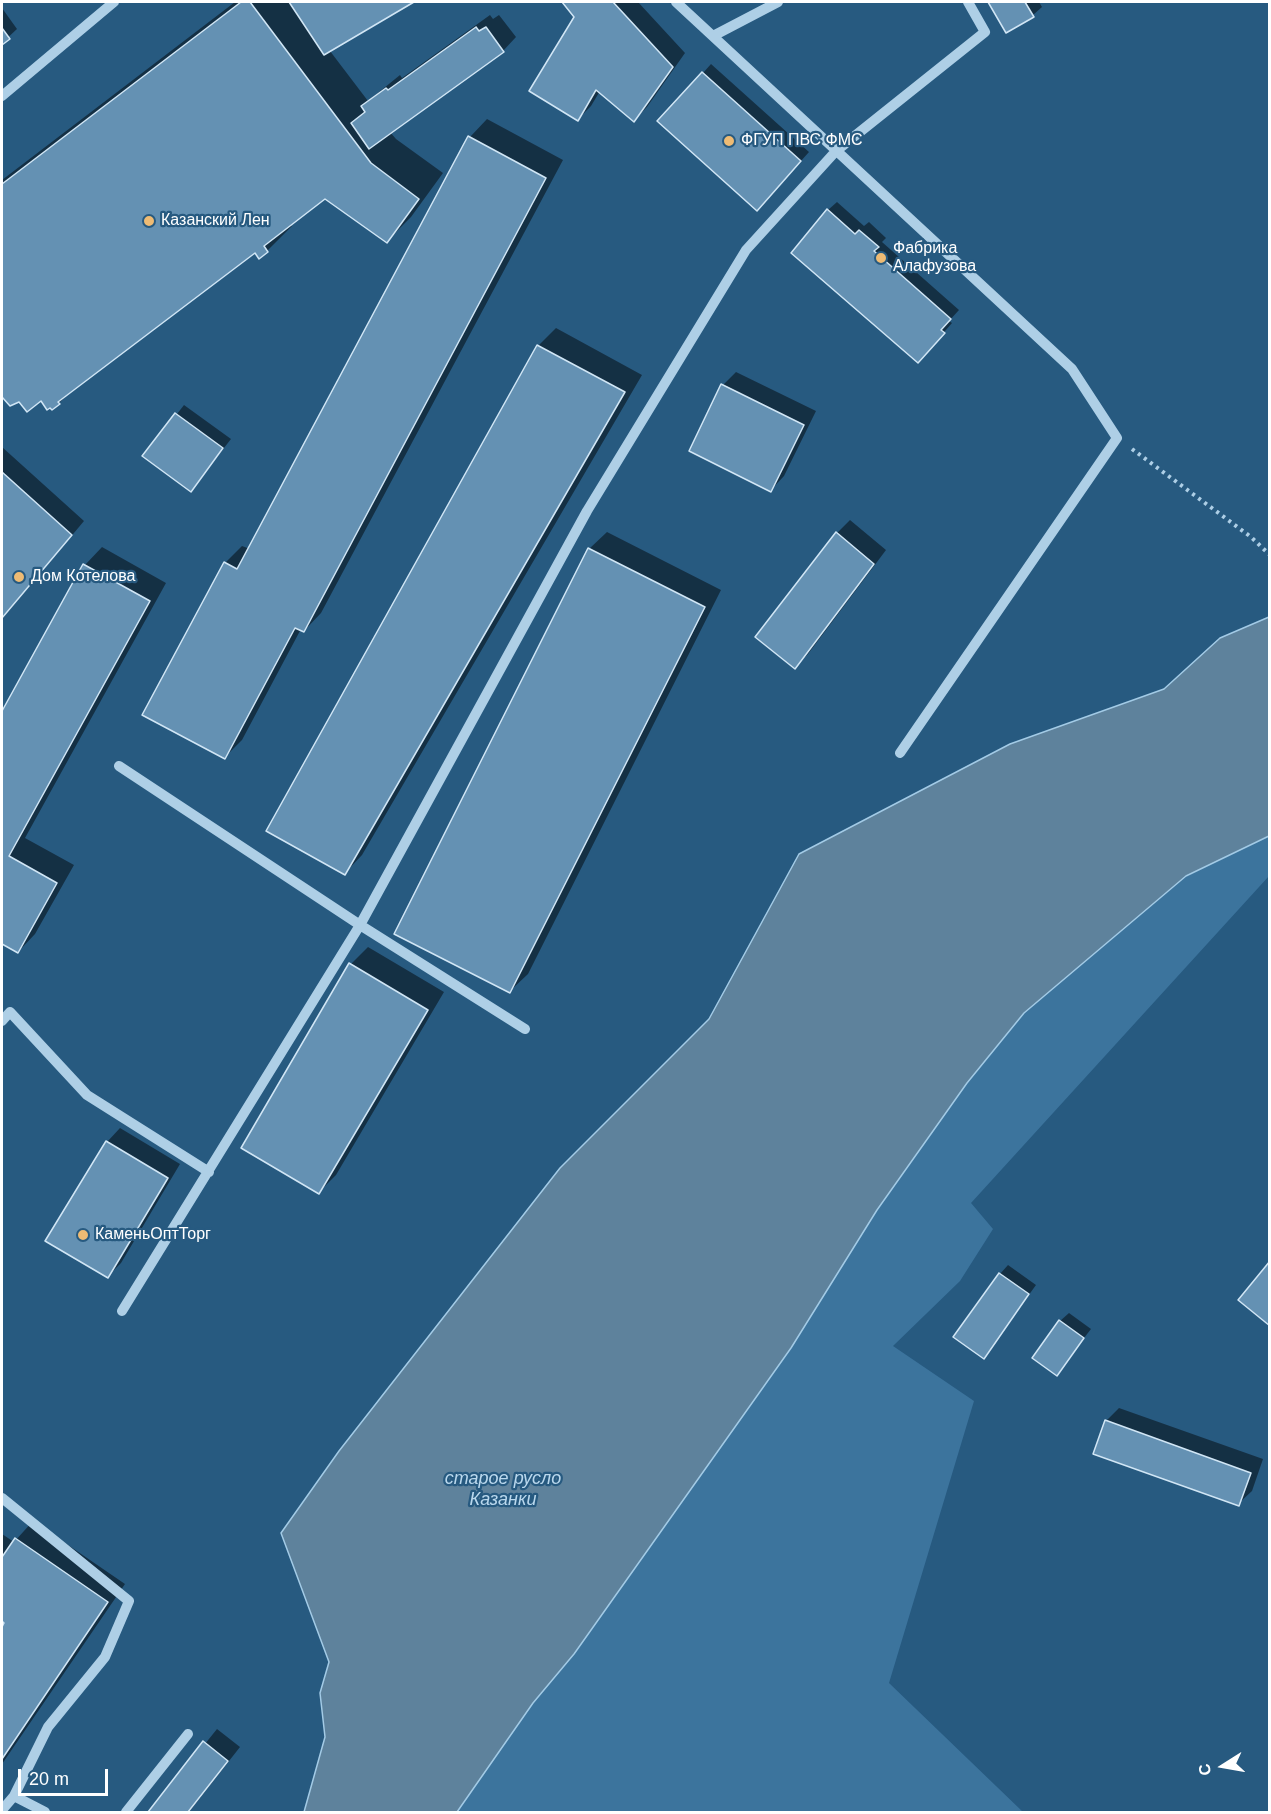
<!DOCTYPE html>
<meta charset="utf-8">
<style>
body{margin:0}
#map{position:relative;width:1271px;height:1814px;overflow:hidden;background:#275a80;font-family:Arial,sans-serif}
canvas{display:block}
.frame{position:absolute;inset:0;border:3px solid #fff;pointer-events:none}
.north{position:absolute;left:1193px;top:1736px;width:60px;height:60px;-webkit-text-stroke:4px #275a80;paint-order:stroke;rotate:259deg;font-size:16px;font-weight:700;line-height:24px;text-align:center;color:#fff}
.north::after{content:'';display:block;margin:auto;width:21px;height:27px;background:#fff;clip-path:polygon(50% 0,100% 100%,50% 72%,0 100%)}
.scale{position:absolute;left:18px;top:1769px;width:90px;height:27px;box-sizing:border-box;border:3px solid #fff;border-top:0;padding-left:8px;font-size:18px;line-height:21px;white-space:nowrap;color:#fff;-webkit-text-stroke:4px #275a80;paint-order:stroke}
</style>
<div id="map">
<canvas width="1271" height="1814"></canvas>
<div class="frame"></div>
<div class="north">С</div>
<div class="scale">20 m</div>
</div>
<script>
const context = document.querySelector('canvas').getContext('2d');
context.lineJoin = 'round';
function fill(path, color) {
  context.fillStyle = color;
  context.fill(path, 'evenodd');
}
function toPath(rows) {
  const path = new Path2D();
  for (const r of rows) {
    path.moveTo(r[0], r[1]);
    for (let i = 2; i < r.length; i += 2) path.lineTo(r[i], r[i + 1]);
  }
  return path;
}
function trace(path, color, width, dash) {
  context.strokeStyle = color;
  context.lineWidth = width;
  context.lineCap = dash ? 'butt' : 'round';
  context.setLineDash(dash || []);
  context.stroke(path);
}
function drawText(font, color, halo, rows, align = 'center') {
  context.font = font + ' Arial,sans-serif';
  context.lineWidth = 4.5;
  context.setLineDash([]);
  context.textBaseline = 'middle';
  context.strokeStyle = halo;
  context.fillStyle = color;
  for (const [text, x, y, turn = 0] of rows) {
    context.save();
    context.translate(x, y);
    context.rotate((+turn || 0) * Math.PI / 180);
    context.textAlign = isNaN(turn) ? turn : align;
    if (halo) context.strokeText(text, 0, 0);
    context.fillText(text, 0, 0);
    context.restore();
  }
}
const green = toPath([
 [1269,836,1269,876,971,1203,993,1229,960,1281,893,1346,974,1401,889,1683,1023,1812,457,1812,533,1703,574,1654,791,1348,877,1210,967,1083,1024,1013,1187,876]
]);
const water = toPath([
 [1269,617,1269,836,1186,876,1024,1013,967,1083,877,1210,791,1348,574,1654,533,1703,457,1812,304,1812,325,1737,320,1693,329,1662,281,1533,339,1451,560,1168,709,1019,799,854,1010,744,1164,689,1220,638,1269,617]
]);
const shadow = toPath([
 [235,2,413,2,330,51,368,101,400,75,402,78,490,15,493,19,499,15,516,37,503,51,390,132,396,139,443,173,411,217,387,241,325,197,290,224,292,226,267,251,255,251,74,388,59,403,41,399,20,400,10,404,2,394,2,180],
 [564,2,638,2,685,53,647,107,634,120,600,91,591,106,578,119,576,17],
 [989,2,1039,2,1042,7,1033,15,1006,31],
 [2,8,17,29,2,43],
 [711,64,809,152,766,200,703,73],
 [487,119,563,160,321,613,304,631,301,629,242,740,224,758,225,563,242,546,250,549,470,137],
 [837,202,864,226,869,222,886,238,882,242,959,310,949,321,952,323,926,353,828,210],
 [556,328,642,375,362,855,345,873,268,830,538,346],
 [736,372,816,411,784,476,771,490,723,385],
 [184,405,231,439,191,490,145,455],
 [2,447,84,521,2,619],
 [850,520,886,550,808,654,795,667,837,533],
 [607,532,721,590,528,974,510,991,589,549],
 [102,547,166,583,25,838,74,865,35,934,18,952,2,943,2,715,85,565],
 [368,947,444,992,336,1175,319,1192,351,964],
 [120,1128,180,1164,121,1263,107,1277,48,1241,107,1142],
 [1008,1265,1036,1285,984,1357,1000,1274],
 [1069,1313,1091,1329,1056,1374,1060,1321],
 [1119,1408,1263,1459,1252,1491,1238,1504,1106,1421],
 [33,1521,125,1584,2,1764,2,1630,6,1623,2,1619,2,1534,14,1542],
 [217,1729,240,1747,189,1812,150,1812]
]);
const building = toPath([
 [241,2,250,2,371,163,419,199,387,243,325,199,264,246,268,252,259,259,255,253,58,402,60,404,52,410,50,408,47,410,41,401,27,412,19,402,10,406,2,397,2,184,241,2],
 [289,2,414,2,324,55,289,2],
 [562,2,613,2,673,67,634,122,596,90,578,121,529,91,574,17,562,2],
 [988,2,1025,2,1034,17,1006,33,988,2],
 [476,27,479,31,486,27,504,52,369,149,351,123,365,112,361,106,386,88,388,90,476,27],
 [2,28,10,39,2,45,2,28],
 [702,72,801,161,757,211,657,121,702,72],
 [468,136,546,178,304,632,295,628,225,759,142,715,224,562,237,569,468,136],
 [827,209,855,234,859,230,879,247,874,251,951,319,941,330,945,333,918,363,791,253,827,209],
 [537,345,625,392,345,875,266,831,537,345],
 [721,384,804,425,771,492,689,451,721,384],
 [175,413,223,448,191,492,142,456,175,413],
 [2,472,72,535,2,618,2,472],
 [836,532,874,564,795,669,755,637,836,532],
 [588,548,705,607,510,993,394,934,588,548],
 [83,564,150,601,9,856,57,883,18,953,2,944,2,711,83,564],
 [349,963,428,1010,319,1194,241,1148,349,963],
 [106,1141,168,1178,108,1278,45,1241,106,1141],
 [1270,1261,1270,1326,1238,1300,1270,1261],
 [999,1273,1029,1294,984,1359,953,1337,999,1273],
 [1059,1320,1084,1338,1057,1376,1032,1358,1059,1320],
 [1105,1420,1251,1473,1239,1506,1093,1454,1105,1420],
 [15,1538,108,1602,2,1759,2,1627,4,1623,2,1621,2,1557,15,1538],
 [203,1741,228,1761,188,1812,148,1812,203,1741]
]);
const path = toPath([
 [1132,449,1251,537,1270,555]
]);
const minor = toPath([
 [676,2,1072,369,1117,438,900,753],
 [713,36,778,2],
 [2,96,114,2],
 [119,766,360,925,525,1029],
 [2,1021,10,1012,87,1095,209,1172],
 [122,1311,360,925,587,511,746,250,836,151,985,32,968,2],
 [2,1498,129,1601,105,1657,48,1727,14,1796,45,1812],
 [2,1810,14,1796],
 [126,1812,188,1734]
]);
const markers = [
 [729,141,6,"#eebb74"],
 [149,221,6,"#eebb74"],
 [881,258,6,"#eebb74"],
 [19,577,6,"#eebb74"],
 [83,1235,6,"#eebb74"]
];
const poiNames = [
 ["ФГУП ПВС ФМС",741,141],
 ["Казанский Лен",161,221],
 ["Фабрика",893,249],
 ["Алафузова",893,267],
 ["Дом Котелова",31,577],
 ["КаменьОптТорг",95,1235]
];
const waterNames = [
 ["старое русло",503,1479],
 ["Казанки",503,1500]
];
fill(green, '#3c749d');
fill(water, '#5e829c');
trace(water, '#a3cbe6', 1.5);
fill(shadow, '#0007');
fill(building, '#6491b3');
trace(building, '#d1e6f5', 1.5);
trace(path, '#aecfe6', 4, [3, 4.5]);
trace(minor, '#aecfe6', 10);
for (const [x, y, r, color] of markers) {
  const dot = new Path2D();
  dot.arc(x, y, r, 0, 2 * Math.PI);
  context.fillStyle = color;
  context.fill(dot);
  trace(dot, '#275a80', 2);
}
drawText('16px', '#fff', '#275a80', poiNames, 'left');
drawText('italic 18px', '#bad8ed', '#275a80', waterNames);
</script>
